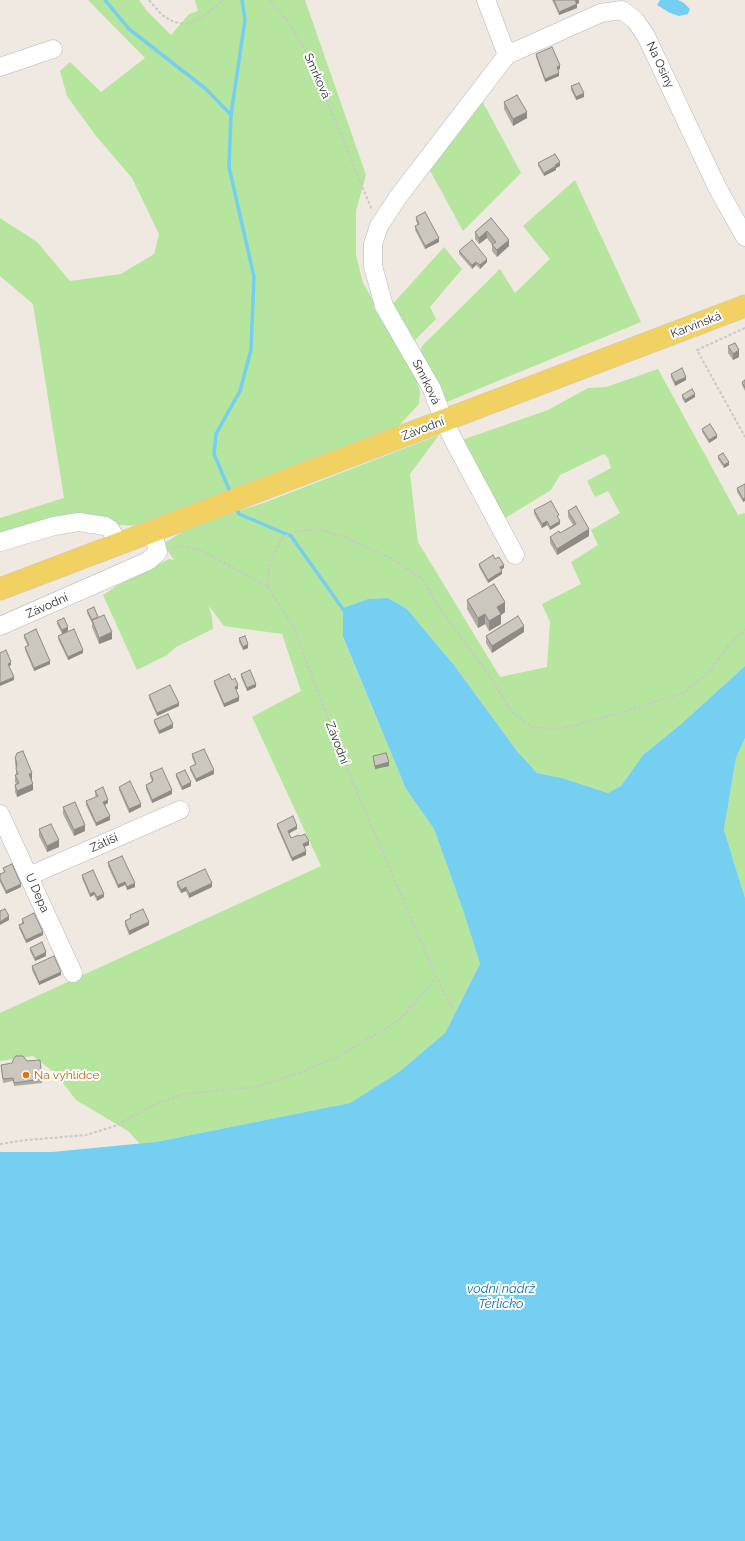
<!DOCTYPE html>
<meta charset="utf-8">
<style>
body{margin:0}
canvas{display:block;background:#efe9e1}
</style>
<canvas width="745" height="1541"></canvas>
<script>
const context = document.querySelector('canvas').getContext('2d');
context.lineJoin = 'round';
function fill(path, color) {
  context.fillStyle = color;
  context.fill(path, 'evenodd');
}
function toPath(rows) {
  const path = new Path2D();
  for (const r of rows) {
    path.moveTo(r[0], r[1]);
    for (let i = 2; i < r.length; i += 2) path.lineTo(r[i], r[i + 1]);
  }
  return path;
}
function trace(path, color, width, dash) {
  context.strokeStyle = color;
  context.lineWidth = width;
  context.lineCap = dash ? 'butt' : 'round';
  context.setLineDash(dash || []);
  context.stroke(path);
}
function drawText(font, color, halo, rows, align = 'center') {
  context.font = font + ' Raleway,sans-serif';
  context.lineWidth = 4;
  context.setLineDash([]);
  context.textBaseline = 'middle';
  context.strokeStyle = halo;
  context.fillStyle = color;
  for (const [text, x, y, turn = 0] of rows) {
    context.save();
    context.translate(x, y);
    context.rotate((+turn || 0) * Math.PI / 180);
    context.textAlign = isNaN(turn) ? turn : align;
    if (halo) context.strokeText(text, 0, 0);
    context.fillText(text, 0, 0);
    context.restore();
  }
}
const green = toPath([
 [88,0,139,0,147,11,171,35,189,14,198,11,195,0,305,0,366,175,356,211,356,255,363,283,413,369,420,391,419,404,394,431,143,526,120,525,92,515,0,533,0,518,64,498,33,304,0,276,0,218,37,242,70,281,121,274,154,254,159,234,132,178,96,136,67,96,60,71,70,62,101,92,145,58],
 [480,97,521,173,463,231,427,165],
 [575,180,641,322,442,404,419,356,422,346,500,269,515,293,550,259,523,226],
 [444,247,462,269,430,307,436,319,412,343,390,307],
 [658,369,738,515,745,513,745,666,680,725,643,755,621,786,608,793,562,778,537,773,517,751,454,665,407,609,388,598,368,599,343,608,343,638,406,789,434,829,464,913,480,964,445,1033,399,1072,350,1103,156,1142,140,1144,128,1131,76,1100,56,1074,33,1056,0,1061,0,1013,321,866,252,717,301,691,282,634,224,626,209,606,212,617,213,629,176,647,167,655,137,670,103,595,118,585,169,559,174,560,163,544,190,527,266,502,439,435,410,474,418,542,500,677,547,667,550,622,542,604,581,584,571,562,598,545,591,530,620,513,608,491,595,497,587,481,611,468,608,458,604,454,560,475,551,490,502,520,459,441,548,410,588,388,606,387],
 [745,738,745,898,724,830,736,758]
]);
const water = toPath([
 [660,0,678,0,684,3,690,9,688,14,679,16,670,13,657,5],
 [388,598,407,609,454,665,517,751,537,773,562,778,608,793,621,786,643,755,680,725,745,666,745,738,736,758,724,830,745,898,745,1541,0,1541,0,1152,52,1152,156,1142,350,1103,399,1072,445,1033,480,964,464,913,434,829,406,789,343,637,343,608,368,599]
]);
const stream = toPath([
 [105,0,129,29,206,89,231,115],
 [231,494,214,454,216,434,240,391,251,350,254,277,229,167,231,115,245,20,242,0],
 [236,507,239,514,291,536,345,612]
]);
const path = toPath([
 [149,0,162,15,174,22,184,24,194,22,203,17,223,0],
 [270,0,292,27,309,57,372,210],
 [745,328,697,350,745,437],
 [172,548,182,546,200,550,267,586,293,626,349,773,436,977,454,1011],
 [267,586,269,567,281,539,293,532,318,529,344,537,393,559,423,580,440,609,488,674,512,712,532,727,560,729,620,713,683,693,708,673,729,645,745,629],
 [0,1144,27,1140,86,1135,115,1126,154,1105,183,1094,256,1087,302,1072,341,1055,398,1021,422,995,436,977]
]);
const minor = toPath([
 [486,0,507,55,398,197,379,226,373,244,373,266,384,306,432,389,444,421,456,445,515,555],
 [507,55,601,13,622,10,635,20,646,36,717,187,745,237],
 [0,67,53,49],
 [0,542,54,526,79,522,105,526,110,529,119,543],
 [0,626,148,561,158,552,153,531],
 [0,814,73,973],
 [29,876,180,810]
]);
const major = toPath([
 [0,589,745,306]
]);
const wall = toPath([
 [552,0,579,0,579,3,577,4,577,8,559,15],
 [536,54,560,69,558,70,559,76,545,82,536,57],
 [571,86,584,97,576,100,571,90],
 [504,102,527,118,513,126,504,109],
 [538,163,560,166,556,168,556,170,544,176,538,166],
 [416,217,439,242,425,249,415,230,415,226,418,225,416,221],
 [491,218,509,246,497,257,492,251,492,245,487,238,479,244,475,239,475,232],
 [459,251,487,262,480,269,476,265,472,269,459,254],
 [728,346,739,357,733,360,728,353],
 [671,374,686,380,675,386,671,377],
 [745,380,745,391,742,385,742,382],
 [682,395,695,397,685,403,682,398],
 [702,429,717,438,709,443,702,432],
 [718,456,729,465,724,468,718,459],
 [745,484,743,502,737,492,737,488],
 [534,510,559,518,558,518,560,524,550,530,547,525,542,528,534,514],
 [568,511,589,536,557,555,550,543,550,537,560,533,573,525,568,517],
 [495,559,504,568,501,569,502,574,488,583,479,567,479,564],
 [467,600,505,612,501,615,501,624,489,631,485,624,478,628,467,609],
 [87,610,98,617,112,639,99,644,92,627,92,623,87,613],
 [57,621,68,631,62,634,57,624],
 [524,632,492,653,486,643,486,636],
 [24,635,50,664,34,671,25,650,25,647,28,646,24,638],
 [58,636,83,653,68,660,58,639],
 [239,638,248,648,243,650,239,642],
 [241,674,256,687,247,691,241,677],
 [232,680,238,689,236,689,239,701,224,707,214,684,214,681],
 [149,695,179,706,157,716,149,698],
 [154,720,173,728,159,734,154,723],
 [192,754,214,774,196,782,190,770,190,767,195,764,192,757],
 [373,756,389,766,375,769,373,760],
 [15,758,32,779,31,780,33,790,17,797,15,792,15,785,16,784,15,782,15,775,16,775,16,768,15,764],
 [150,773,172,794,152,803,146,789,146,785,152,781,150,777],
 [176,774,191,786,182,790,176,777],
 [119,787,141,807,129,813,119,790],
 [95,791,108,803,105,805,110,820,96,826,86,805,86,801,96,797,95,794],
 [63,807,85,831,74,836,63,814],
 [277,824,297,829,289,833,291,838,300,836,309,845,305,847,306,855,292,861,277,827],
 [39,829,59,847,47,852,39,836],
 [108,862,135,887,127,890,125,885,118,888,108,866],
 [3,868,21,887,6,894,0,882,0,874,4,873],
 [82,875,104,897,97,901,94,895,90,897,82,878],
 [177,882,212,887,189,898,186,891,181,893,177,886],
 [130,915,149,925,129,935,125,925,125,921,130,919],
 [22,919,43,935,26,943,19,928,19,925,22,923],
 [30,948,46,956,35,961,30,951],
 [32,966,61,975,39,985,32,970],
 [27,1061,42,1079,42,1083,14,1086,13,1081,3,1083,1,1065]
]);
const shadedWall = toPath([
 [579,0,579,3,575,5,575,1],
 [577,4,577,8,559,15,559,12],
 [560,65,560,69,557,70,557,67],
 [559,73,559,76,545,82,545,79],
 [584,93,584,97,576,100,576,97],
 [527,112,527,118,513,126,513,119],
 [560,162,560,166,556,168,556,170,544,176,544,173],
 [487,231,487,238,479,244,479,238],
 [439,238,439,242,425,249,425,246],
 [509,240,509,246,497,257,497,250],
 [487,259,487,262,480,269,480,265],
 [476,262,476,265,472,269,472,265],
 [739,350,739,357,733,360,733,354],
 [686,377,686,380,675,386,675,382],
 [695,394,695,397,685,403,685,400],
 [717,435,717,438,709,443,709,440],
 [729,462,729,465,724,468,724,465],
 [745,498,745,501,743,502,743,499],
 [547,521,547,525,542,528,542,524],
 [560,521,560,524,550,530,550,527],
 [589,529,589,536,557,555,557,549],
 [504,565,504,568,500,570,500,567],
 [502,571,502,574,488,583,488,580],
 [505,602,505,612,501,615,501,624,489,631,489,621,497,607],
 [485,614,485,624,478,628,478,618],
 [524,626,524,632,492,653,492,646],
 [68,627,68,631,62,634,62,630],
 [112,632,112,639,99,644,99,638],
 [248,644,248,648,243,650,243,647],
 [83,650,83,653,68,660,68,657],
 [50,661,50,664,34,671,34,668],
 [11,662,11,665,8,667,8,664],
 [14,677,14,680,0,686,0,683],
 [256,684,256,687,247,691,247,688],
 [238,685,238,689,235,690,235,687],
 [239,697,239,701,224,707,224,704],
 [179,703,179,706,157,716,157,713],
 [173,724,173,728,159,734,159,731],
 [389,762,389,766,375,769,375,766],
 [214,770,214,774,196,782,196,779],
 [32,773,32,779,29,781,29,774],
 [191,782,191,786,182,790,182,787],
 [33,784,33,790,17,797,17,791],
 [172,790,172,794,152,803,152,800],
 [108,800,108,803,103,806,103,802],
 [141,804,141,807,129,813,129,809],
 [110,816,110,820,96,826,96,823],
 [85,825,85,831,74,836,74,830],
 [297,826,297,829,288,834,288,831],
 [59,840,59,847,47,852,47,846],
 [309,841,309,845,303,847,303,844],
 [306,851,306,855,292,861,292,858],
 [125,882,125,885,118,888,118,885],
 [135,883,135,887,127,890,127,887],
 [212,883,212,887,189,898,189,894],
 [21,884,21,887,6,894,6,891],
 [186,887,186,891,181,893,181,890],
 [94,892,94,895,90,897,90,894],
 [104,894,104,897,97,901,97,897],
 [9,916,9,920,0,925,0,922],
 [149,922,149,925,129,935,129,931],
 [43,932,43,935,26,943,26,940],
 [46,952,46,956,35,961,35,958],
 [61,972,61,975,39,985,39,982]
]);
const building = toPath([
 [554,0,578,0,575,1,577,4,559,12,554,0],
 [552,47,560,65,557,67,559,73,545,79,536,54,552,47],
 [579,83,584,93,576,97,571,86,579,83],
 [517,95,527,112,513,119,504,102,517,95],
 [555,154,560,162,555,165,556,166,544,173,538,163,555,154],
 [425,212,439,238,425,246,415,226,419,224,416,217,425,212],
 [491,218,509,240,497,250,492,245,496,242,487,231,479,238,475,232,491,218],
 [472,240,487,259,480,265,476,262,472,265,459,251,472,240],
 [735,343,739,350,733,354,728,346,735,343],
 [682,368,686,377,675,382,671,374,682,368],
 [745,380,745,388,742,382,745,380],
 [692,389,695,394,685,400,682,395,692,389],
 [710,424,717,435,709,440,702,429,710,424],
 [723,453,729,462,724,465,718,456,723,453],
 [745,484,745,498,743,499,737,488,745,484],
 [551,501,559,515,557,516,560,521,550,527,547,521,542,524,534,510,551,501],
 [576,506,589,529,557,549,550,537,559,531,560,533,576,524,568,511,576,506],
 [493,555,495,559,499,557,504,565,500,567,502,571,488,580,479,564,493,555],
 [494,584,505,602,497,607,501,614,489,621,485,614,478,618,467,600,494,584],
 [94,607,98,617,92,620,87,610,94,607],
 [104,615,112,632,99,638,92,620,104,615],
 [518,616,524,626,492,646,486,636,518,616],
 [64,618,68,627,62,630,57,621,64,618],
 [36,629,50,661,34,668,25,647,29,645,24,635,36,629],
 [74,629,83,650,68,657,58,636,74,629],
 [245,636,248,644,243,647,239,638,245,636],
 [6,650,11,662,8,664,14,677,0,683,0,653,6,650],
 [250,670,256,684,247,688,241,674,250,670],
 [229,674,232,680,235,678,238,685,235,687,239,697,224,704,214,681,229,674],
 [170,685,179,703,157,713,149,695,170,685],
 [168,714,173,724,159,731,154,720,168,714],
 [204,749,214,770,196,779,190,767,196,764,192,754,204,749],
 [23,751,32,773,29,774,33,784,17,791,15,785,19,783,15,775,18,774,16,769,17,763,15,758,17,753,23,751],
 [386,753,389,762,375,766,373,756,386,753],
 [162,768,172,790,152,800,146,785,152,782,153,779,150,773,162,768],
 [185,770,191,782,182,787,176,774,185,770],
 [130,781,141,804,129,809,119,787,130,781],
 [103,787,108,800,103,802,110,816,96,823,86,801,98,796,95,791,103,787],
 [75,802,85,825,74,830,63,807,75,802],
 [293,816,297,826,288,831,291,838,299,835,300,836,305,834,309,841,303,844,306,851,292,858,277,824,293,816],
 [51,824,59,840,47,846,39,829,51,824],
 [122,856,135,883,127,887,125,882,118,885,108,862,122,856],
 [12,864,21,884,6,891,0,879,0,874,5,872,3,868,12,864],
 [205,869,212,883,189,894,186,887,181,890,177,882,205,869],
 [93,870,104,894,97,897,94,892,90,894,82,875,93,870],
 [5,909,9,916,0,922,0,911,5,909],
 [143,909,149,922,129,931,125,921,131,918,130,915,143,909],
 [34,913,43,932,26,940,19,925,24,923,22,919,34,913],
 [42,942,46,952,35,958,30,948,42,942],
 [54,956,61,972,39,982,32,966,54,956],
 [16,1056,23,1056,27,1061,40,1060,42,1079,14,1083,13,1078,3,1079,1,1065,12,1063,14,1058,16,1056]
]);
const markers = [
 [26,1075,4,"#e8710a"]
];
const streetNames = [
 ["Na Osiny",660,65,65],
 ["Smrková",317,76,66],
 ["Karvinská",696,325,-21],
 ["Smrková",426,382,64],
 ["Závodní",423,429,-21],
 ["Závodní",47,606,-24],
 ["Závodní",337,743,69],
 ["Zátiší",104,843,-24],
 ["U Depa",37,893,66]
];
const foodNames = [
 ["Na vyhlídce",34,1075]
];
const waterNames = [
 ["vodní nádrž",501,1289],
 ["Těrlicko",501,1304]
];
fill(green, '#b6e59e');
fill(water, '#75cff0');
trace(stream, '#75cff0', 3.5);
trace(minor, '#b4b7c1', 19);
trace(major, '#c9c9c9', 23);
trace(path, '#c9c9c9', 2, [3, 2]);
trace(minor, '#fff', 18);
trace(major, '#f2d163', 22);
fill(wall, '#afaba4');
fill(shadedWall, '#8e8b86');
fill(building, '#cbc7bf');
trace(building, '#8e8b86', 1);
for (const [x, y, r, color] of markers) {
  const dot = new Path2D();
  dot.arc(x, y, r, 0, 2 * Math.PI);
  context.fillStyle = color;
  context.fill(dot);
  trace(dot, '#fff', 1.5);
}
drawText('12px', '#2e2e2e', '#fff', streetNames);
drawText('12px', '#c56008', '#fff', foodNames, 'left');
drawText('italic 13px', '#0d6fa3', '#fff', waterNames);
</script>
